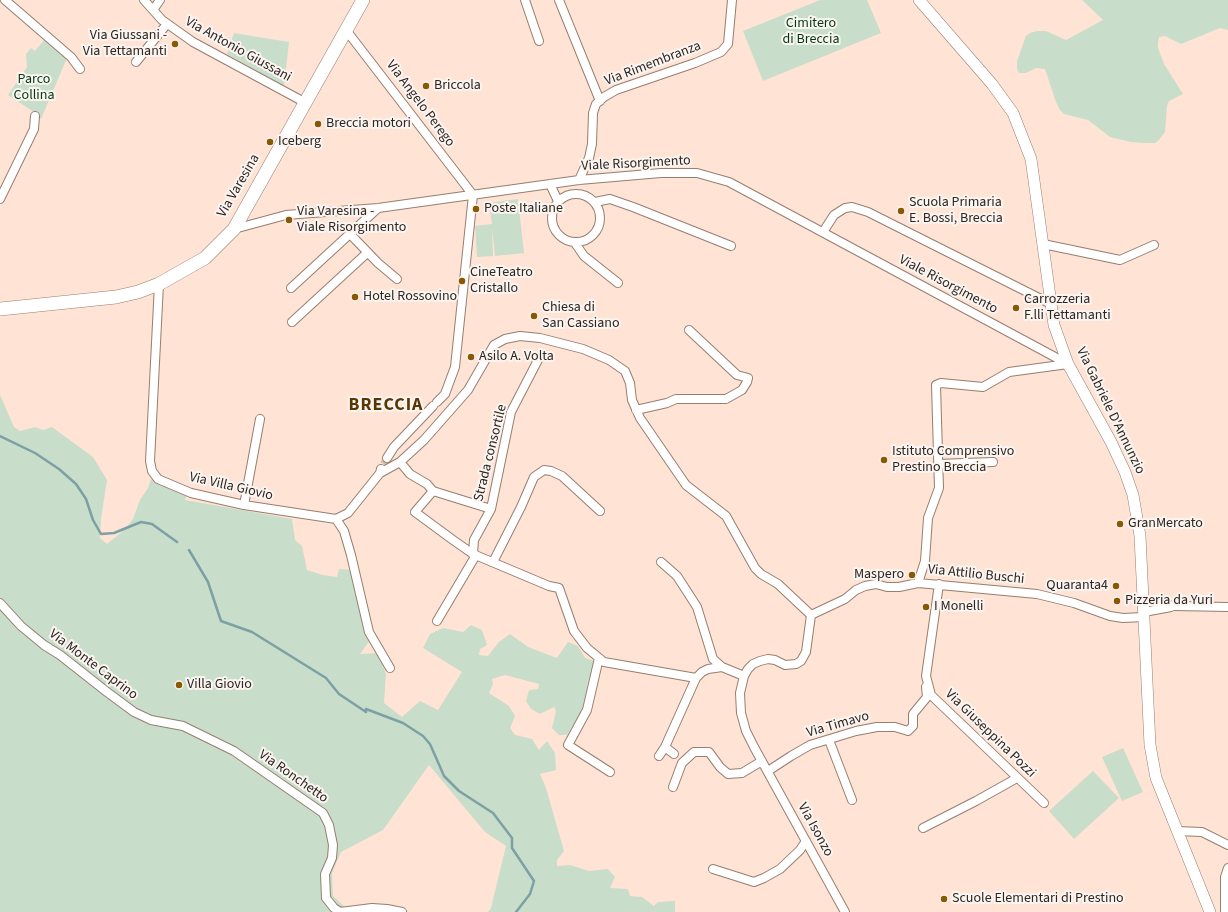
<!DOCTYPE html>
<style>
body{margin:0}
canvas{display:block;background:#ffe3d4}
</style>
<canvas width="1228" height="912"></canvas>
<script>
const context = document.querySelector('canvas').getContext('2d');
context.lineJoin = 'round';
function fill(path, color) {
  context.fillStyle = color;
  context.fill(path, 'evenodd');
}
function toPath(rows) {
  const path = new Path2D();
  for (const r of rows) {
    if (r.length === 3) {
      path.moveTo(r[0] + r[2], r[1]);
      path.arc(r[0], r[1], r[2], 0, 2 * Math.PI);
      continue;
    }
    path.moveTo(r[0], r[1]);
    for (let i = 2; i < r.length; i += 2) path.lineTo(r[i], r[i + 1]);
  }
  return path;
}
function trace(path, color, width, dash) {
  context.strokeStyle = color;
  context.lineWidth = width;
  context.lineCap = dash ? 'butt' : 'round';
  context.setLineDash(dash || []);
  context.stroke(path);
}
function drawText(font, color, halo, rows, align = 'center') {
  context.font = font + ' "Source Sans 3",sans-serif';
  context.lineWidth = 4;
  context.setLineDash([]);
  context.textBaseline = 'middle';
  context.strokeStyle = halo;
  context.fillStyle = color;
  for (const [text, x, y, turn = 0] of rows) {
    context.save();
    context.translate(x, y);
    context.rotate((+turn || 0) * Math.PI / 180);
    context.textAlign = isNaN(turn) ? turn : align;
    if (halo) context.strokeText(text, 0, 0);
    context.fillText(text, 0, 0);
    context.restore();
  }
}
const green = toPath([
 [820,0,867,0,881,33,763,81,743,31],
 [1082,0,1228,0,1228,30,1220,28,1181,44,1165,36,1159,37,1158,43,1158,48,1164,64,1183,94,1169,101,1167,106,1165,132,1159,140,1155,143,1145,143,1131,142,1110,137,1088,120,1064,114,1060,110,1056,102,1045,69,1036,68,1026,73,1019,73,1017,69,1017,61,1026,36,1030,33,1037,31,1046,31,1066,40,1103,20],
 [234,33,289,42,284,86,227,54],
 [45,39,67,58,41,119,37,114,8,95,27,67,26,54,31,48,35,51],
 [518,199,524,253,495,256,492,228,493,256,477,257,475,226,492,224,489,203],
 [0,395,14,427,20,431,35,427,43,430,52,427,93,457,107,480,101,519,100,538,107,544,124,530,133,519,140,500,148,488,151,479,187,494,185,500,292,519,295,540,302,546,307,570,323,575,337,577,339,569,351,570,370,640,360,654,378,653,386,674,384,703,402,717,420,701,438,710,462,672,423,648,430,634,443,628,463,632,471,625,482,630,487,645,480,649,479,655,488,656,499,642,510,634,528,647,557,658,568,642,578,646,585,658,597,662,588,681,586,705,567,735,559,735,552,728,556,711,554,707,540,714,531,709,526,701,529,690,538,689,539,684,505,675,492,679,493,684,489,693,509,706,515,716,510,728,515,735,532,739,539,750,547,741,555,753,556,770,540,774,546,788,564,851,557,860,557,866,570,865,589,871,608,869,615,877,610,888,628,889,630,896,642,897,654,906,658,902,675,901,675,912,488,912,491,908,506,846,485,832,429,765,383,830,341,852,332,873,333,896,346,908,360,905,383,905,403,909,408,912,0,912],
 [1123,748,1143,792,1122,801,1102,757],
 [1093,771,1119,798,1074,839,1049,811]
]);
const stream = toPath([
 [0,436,35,453,59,469,76,484,86,499,93,520,101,534,114,533,141,522,152,524,177,542],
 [189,550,208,582,221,621,252,632,326,678,339,694,366,712,366,709,403,723,423,736,430,744,444,776,459,791,493,813,512,838,512,848,534,881,530,894,516,912]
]);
const minorTunnel = toPath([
 [384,464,387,458]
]);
const minor = toPath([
 [5,0,71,57,80,69],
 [144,0,162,20,193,42,306,103],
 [525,0,539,41],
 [559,0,600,101],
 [153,10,160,0],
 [346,30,473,195],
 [136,62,167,24],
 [579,180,589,158,592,144,593,113,596,104,604,97,616,90,695,63,721,52,728,44,732,0],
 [550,184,558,201],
 [576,218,24],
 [0,199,34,129,35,116],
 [595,202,610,199,633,207,731,246],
 [234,229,286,215,378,208,579,180,661,173,697,173,729,182,1068,364],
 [823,232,834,215,845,208,852,207,868,212,1051,304],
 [350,234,378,263,397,279],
 [575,243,584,256,618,283],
 [1043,244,1120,260,1154,245],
 [159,284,150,461,152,471,158,479,191,493,244,505,336,519,348,513,380,473,381,469],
 [291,288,378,208],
 [292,322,367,253],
 [437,402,445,394,455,367,473,195],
 [636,410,667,403,676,399,726,399,742,390,747,382,748,378,737,375,689,330],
 [387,458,394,447,433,406],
 [400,462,410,474,427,484,433,491,491,509],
 [938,464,993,462],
 [380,473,400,462,424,440,468,390,494,345,505,339,520,336,540,338,583,349,609,360,625,371,630,383,632,400,640,418,686,485,726,516,755,568,761,574,778,584,811,615],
 [433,491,415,512,453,540,473,554,549,586,559,588,574,631,587,648,604,662,696,678],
 [244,505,260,419],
 [336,519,344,531,351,555,369,632,390,668],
 [473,554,474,540,491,509,511,412,538,360],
 [493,562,521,507,534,477,544,470,551,471,562,476,600,511],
 [661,562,677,576,697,607,713,659,722,667],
 [918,583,925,561,928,518,939,488,936,385,941,383,983,387,1009,372,1068,364],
 [939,584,926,676,931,695,1044,803],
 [1144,602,1156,602,1174,606,1228,607],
 [0,603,21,626,44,645,60,655,107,692,134,712,151,720,183,726,234,751,323,813,329,825,333,845,332,858,325,874,326,898,334,908,340,912,372,908,387,909,402,912],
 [1144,612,1171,607],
 [811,615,806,652,801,661,796,664,785,665,775,660,768,659,760,661,753,664,748,669,744,676,740,693,741,713,746,731,754,747,845,912],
 [811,615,845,599,856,590,865,586,876,584,887,587,899,587,918,583,1037,594,1074,603,1110,616,1123,618,1144,617],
 [437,621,476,555],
 [599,658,587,710,568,745,610,772],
 [829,740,852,800],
 [665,747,674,754],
 [659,756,665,747,696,678,702,672,708,669,722,667,744,676],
 [768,771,791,756,810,745,856,731,877,727,895,727,908,731,913,726,913,714,927,697,926,687],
 [673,787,682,763,694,752,709,752,720,767,728,774,742,773,762,761],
 [923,828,976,801,1017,778],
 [1177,831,1202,832,1228,845],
 [713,869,754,882,764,878,780,869,800,850,806,841],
 [1225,912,1225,877,1228,868]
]);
const secondary = toPath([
 [919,0,992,84,1013,113,1031,159,1054,325,1068,364,1111,442,1125,472,1133,495,1140,536,1150,745,1156,778,1210,912]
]);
const primary = toPath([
 [0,309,116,297,138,292,159,284,205,258,234,229,363,0]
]);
const markers = [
 [175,44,4,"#8a5801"],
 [426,86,4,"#8a5801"],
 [318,124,4,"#8a5801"],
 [270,142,4,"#8a5801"],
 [476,209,4,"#8a5801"],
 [901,211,4,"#8a5801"],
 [289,220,4,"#8a5801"],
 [462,281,4,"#8a5801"],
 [355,297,4,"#8a5801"],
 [1016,308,4,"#8a5801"],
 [534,316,4,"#8a5801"],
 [471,357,4,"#8a5801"],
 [884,460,4,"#8a5801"],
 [1120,524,4,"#8a5801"],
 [912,575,4,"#8a5801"],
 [1116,586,4,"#8a5801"],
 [1117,601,4,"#8a5801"],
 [926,607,4,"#8a5801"],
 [179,685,4,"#8a5801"],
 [944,899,4,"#8a5801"]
];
const parkNames = [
 ["Cimitero",811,24],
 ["di Breccia",811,40],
 ["Parco",34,80],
 ["Collina",34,96]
];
const poiNames = [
 ["Via Giussani -",167,36,"right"],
 ["Via Tettamanti",167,52,"right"],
 ["Briccola",434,86],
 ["Breccia motori",326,124],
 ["Iceberg",278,142],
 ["Scuola Primaria",909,203],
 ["E. Bossi, Breccia",909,219],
 ["Poste Italiane",484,209],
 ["Via Varesina -",297,212],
 ["Viale Risorgimento",297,228],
 ["CineTeatro",470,273],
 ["Cristallo",470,289],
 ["Hotel Rossovino",363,297],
 ["Carrozzeria",1024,300],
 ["F.lli Tettamanti",1024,316],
 ["Chiesa di",542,308],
 ["San Cassiano",542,324],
 ["Asilo A. Volta",479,357],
 ["Istituto Comprensivo",892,452],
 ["Prestino Breccia",892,468],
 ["GranMercato",1128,524],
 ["Maspero",904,575,"right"],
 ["Quaranta4",1108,586,"right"],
 ["Pizzeria da Yuri",1125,601],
 ["I Monelli",934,607],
 ["Villa Giovio",187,685],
 ["Scuole Elementari di Prestino",952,899]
];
const streetNames = [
 ["Via Antonio Giussani",238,50,29],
 ["Via Rimembranza",653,64,-21],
 ["Via Angelo Perego",420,104,53],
 ["Viale Risorgimento",636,164,-3],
 ["Via Varesina",239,186,-60],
 ["Viale Risorgimento",948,285,28],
 ["Via Gabriele D'Annunzio",1110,411,64],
 ["Strada consortile",491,453,-76],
 ["Via Villa Giovio",231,487,13],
 ["Via Attilio Buschi",976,575,6],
 ["Via Monte Caprino",93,665,37],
 ["Via Timavo",838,725,-16],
 ["Via Giuseppina Pozzi",990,734,44],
 ["Via Ronchetto",293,777,35],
 ["Via Isonzo",815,830,61]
];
const districtNames = [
 ["BRECCIA",386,406]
];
fill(green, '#c9deca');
trace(stream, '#7da0a5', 2.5);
trace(minorTunnel, '#d5bdb0', 8, [8, 4]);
trace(minor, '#967e70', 10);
trace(secondary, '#967e70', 12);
trace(primary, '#967e70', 14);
trace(minor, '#fff', 8);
trace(secondary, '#fff', 11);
trace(primary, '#fff', 13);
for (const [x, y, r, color] of markers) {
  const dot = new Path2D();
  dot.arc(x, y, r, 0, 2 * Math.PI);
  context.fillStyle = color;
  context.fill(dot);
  trace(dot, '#fbf5f2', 1.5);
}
drawText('14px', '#03380f', '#fbf5f2', parkNames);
drawText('14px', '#2f251f', '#fbf5f2', poiNames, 'left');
drawText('14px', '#2f251f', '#fbf5f2', streetNames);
context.letterSpacing = '1px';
drawText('bold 18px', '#5a3700', '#fbf5f2', districtNames);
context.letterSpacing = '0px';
</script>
